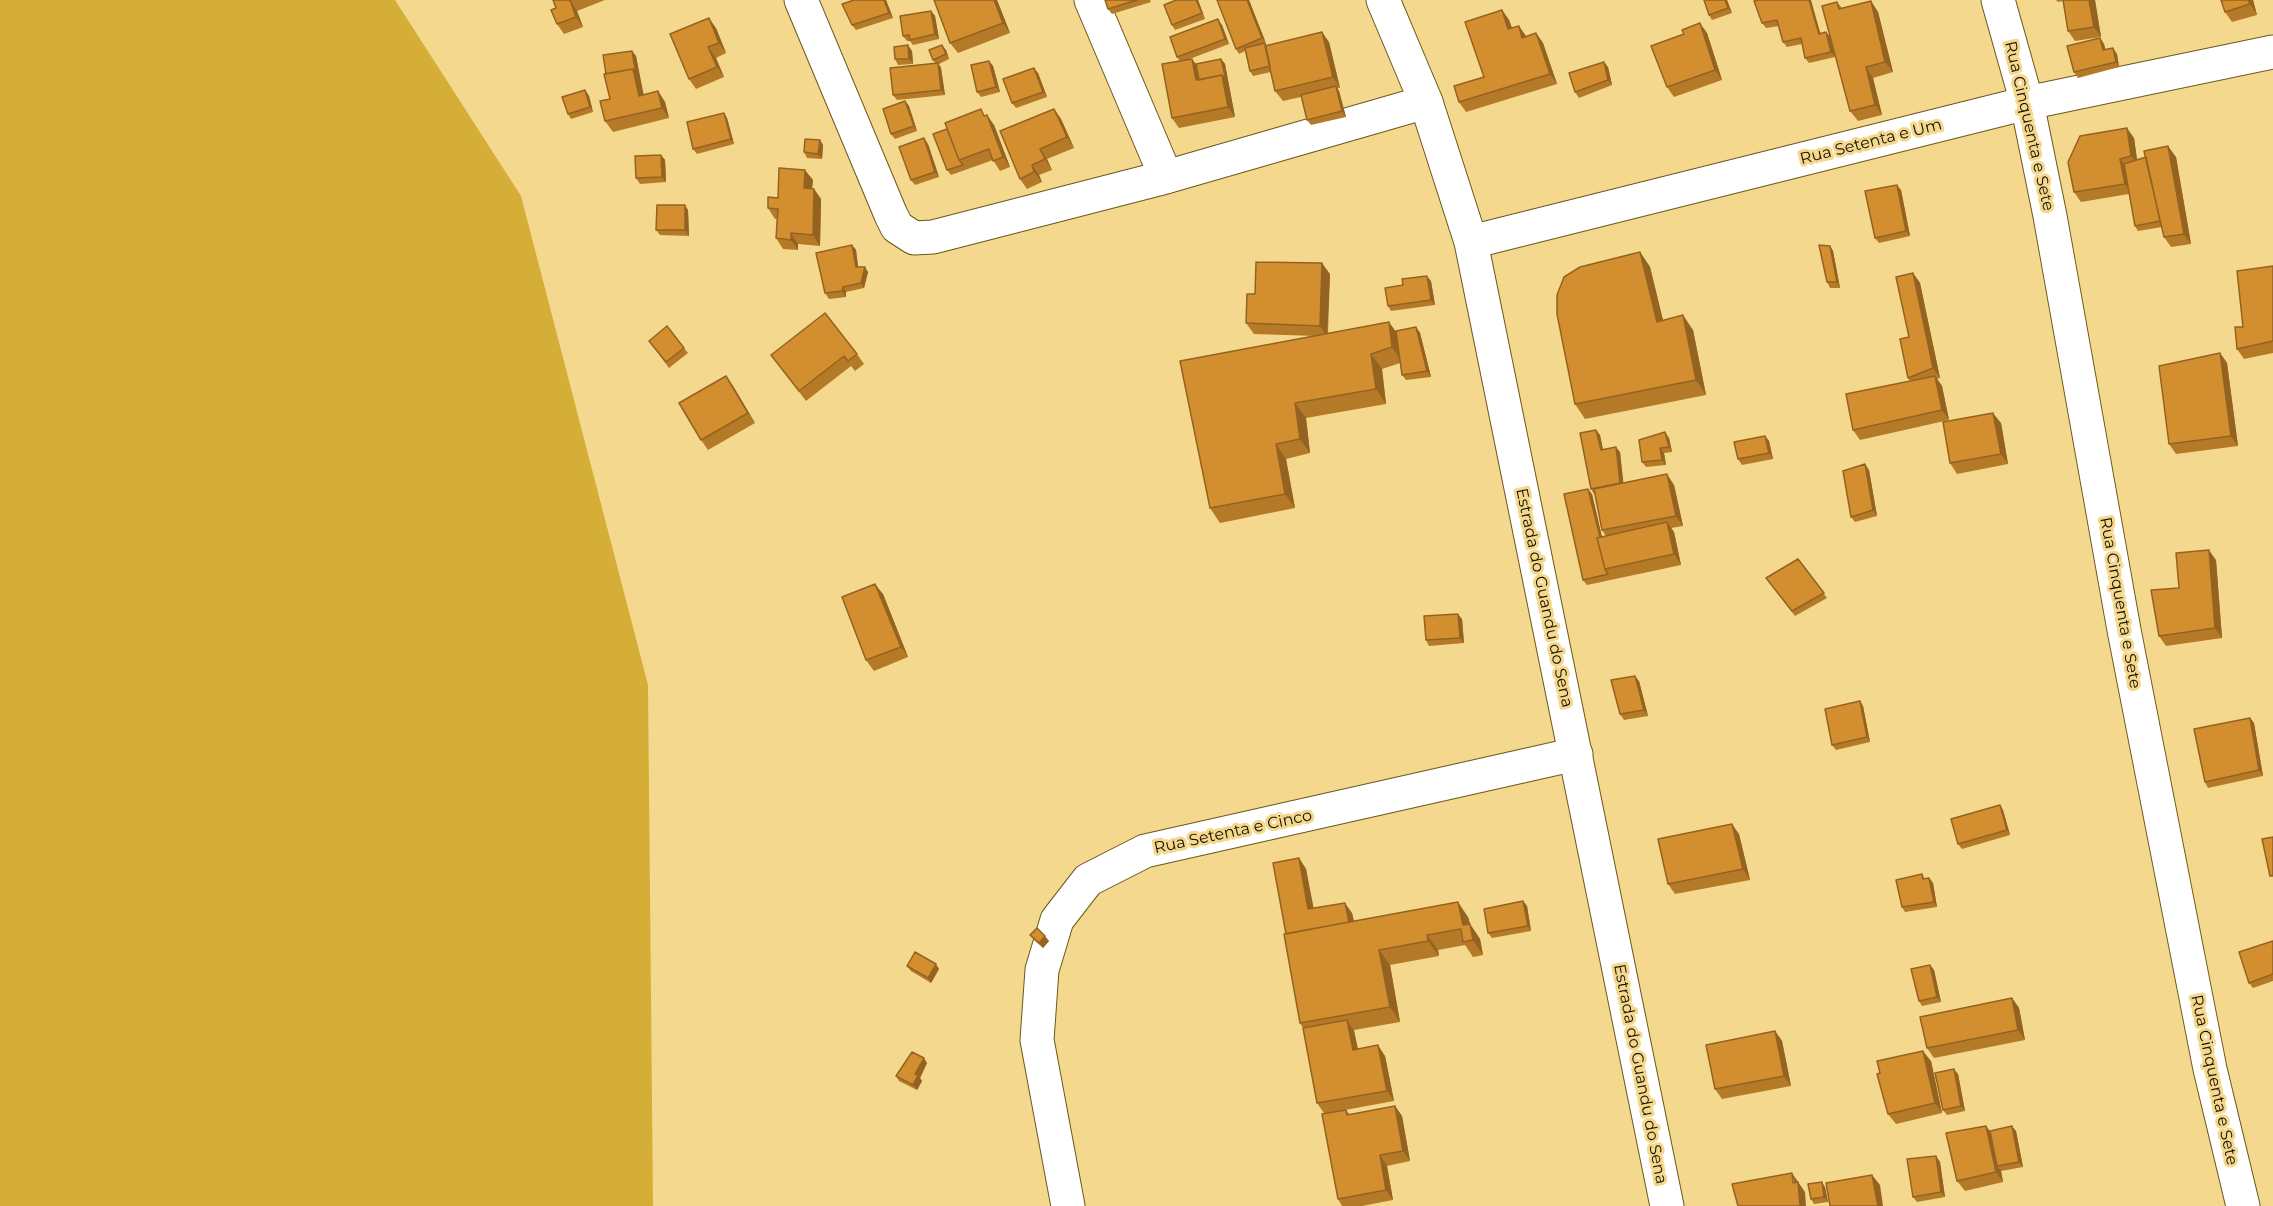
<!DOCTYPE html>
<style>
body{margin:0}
canvas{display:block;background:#f4d88d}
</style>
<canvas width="2273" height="1206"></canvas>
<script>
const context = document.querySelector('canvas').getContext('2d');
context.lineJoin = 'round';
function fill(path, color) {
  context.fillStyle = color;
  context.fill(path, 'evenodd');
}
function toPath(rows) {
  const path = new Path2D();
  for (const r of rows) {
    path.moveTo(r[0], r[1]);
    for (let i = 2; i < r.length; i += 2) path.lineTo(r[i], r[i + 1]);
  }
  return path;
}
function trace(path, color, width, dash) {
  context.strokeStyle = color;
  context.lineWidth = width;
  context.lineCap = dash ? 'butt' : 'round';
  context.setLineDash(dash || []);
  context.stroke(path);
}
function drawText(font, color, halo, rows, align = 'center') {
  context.font = font + ' Montserrat,sans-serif';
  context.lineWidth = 6;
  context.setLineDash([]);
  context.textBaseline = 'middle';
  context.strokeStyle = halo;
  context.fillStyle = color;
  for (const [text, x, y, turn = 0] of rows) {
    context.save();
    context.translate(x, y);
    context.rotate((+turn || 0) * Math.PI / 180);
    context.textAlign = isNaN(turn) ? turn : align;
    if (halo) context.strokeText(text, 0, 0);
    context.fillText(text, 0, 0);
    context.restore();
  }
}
const green = toPath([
 [0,0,395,0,521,196,648,685,653,1206,0,1206]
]);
const minor = toPath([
 [801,0,891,215,897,227,914,238,933,237,1166,177,1426,102],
 [1091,0,1166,177],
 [1998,0,2027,103,2050,216,2124,630,2210,1069,2243,1206],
 [1471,242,2027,103,2273,52],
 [1068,1206,1037,1040,1042,970,1057,920,1088,880,1145,851,1576,754]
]);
const major = toPath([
 [1383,0,1426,102,1471,242,1667,1206]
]);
const wall = toPath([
 [553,0,605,0,577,11,583,27,564,34,557,24,556,8],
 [854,0,886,0,893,18,856,30,852,25],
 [934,0,997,0,1010,33,958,53,950,43],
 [1105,0,1150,0,1151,2,1112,14,1108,9],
 [1176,0,1198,0,1205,19,1175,30,1172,25],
 [1218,0,1249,0,1266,45,1329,42,1340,88,1337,88,1339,91,1346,117,1311,125,1307,120,1301,97,1283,101,1275,91,1271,72,1253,76,1250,71,1245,51,1239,54,1236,49],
 [1704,0,1727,0,1732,13,1712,20,1709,15],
 [2056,0,2095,0,2101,37,2075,41,2068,31,2063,1,2058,2],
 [2221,0,2253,0,2257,15,2232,22,2225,12],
 [1754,1,1821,33,1826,32,1830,37,1835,57,1809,63,1805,58,1802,44,1787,47,1783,42,1779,26,1766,28,1762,23],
 [1871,1,1878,12,1893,72,1873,78,1882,115,1858,121,1850,111,1837,2,1842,8],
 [1502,10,1509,20,1512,28,1526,37,1536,33,1543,43,1557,84,1466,112,1459,102,1484,77],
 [931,11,935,16,939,39,913,45,910,41,907,41,903,36],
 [1222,25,1229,44,1187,60,1192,59,1196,64,1221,59,1225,64,1235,117,1179,128,1172,118,1180,61,1177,57],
 [716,28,726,53,716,58,724,77,696,89,689,79],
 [1707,33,1722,80,1674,97,1667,87],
 [2100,38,2104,44,2105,50,2117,54,2119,67,2078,78,2074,72],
 [946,50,949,59,939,64,941,68,945,95,897,100,893,95,935,63,933,60],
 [632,51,636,56,643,95,658,91,665,102,669,118,613,132,605,121,610,99,606,74],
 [912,51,913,64,898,65,895,59],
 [989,61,993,66,1000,92,981,97,977,92],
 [1608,67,1612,85,1579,98,1575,92],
 [1038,73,1047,97,1016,108,1012,103],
 [585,90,589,96,593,112,571,119,568,114],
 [905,101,909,106,917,131,895,139,891,134],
 [1054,109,1061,119,1074,148,1047,159,1052,170,1039,175,1042,182,1027,189,1020,179],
 [724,113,727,118,734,144,697,154,693,149],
 [985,116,994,125,1010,167,1000,171,993,160,951,175,947,170],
 [2134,138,2137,160,2176,157,2191,244,2171,247,2164,237,2162,227,2138,231,2135,226,2129,194,2081,202,2074,192],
 [820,140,823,145,822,159,807,158,804,152],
 [928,144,939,177,915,185,911,180],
 [661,155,665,160,666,182,640,184,636,178],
 [813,180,812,189,814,189,821,199,820,246,798,244,798,250,783,249,776,238,777,219,775,219,768,208,778,198],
 [1901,190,1910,236,1879,243,1875,238],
 [688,210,689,236,660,235,656,230],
 [852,245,856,250,858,267,868,272,864,288,846,292,846,297,829,299,825,293],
 [1830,246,1833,251,1840,288,1830,288,1827,282],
 [1640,252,1650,267,1663,320,1693,330,1706,395,1585,419,1575,404],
 [2273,266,2273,353,2244,359,2237,349,2243,327],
 [1913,273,1920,283,1940,378,1937,379,1942,386,1949,420,1860,440,1853,430,1910,381,1908,378,1909,337],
 [1330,274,1328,333,1396,331,1416,327,1420,333,1431,377,1406,380,1402,375,1400,363,1382,369,1386,404,1306,418,1310,453,1286,459,1295,508,1220,523,1210,508,1316,336,1254,334,1246,323,1255,294],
 [1431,281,1435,305,1391,311,1388,306],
 [649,341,684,348,688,353,669,368],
 [2220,353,2227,363,2238,446,2176,454,2169,444],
 [857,354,864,364,855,371,851,366,806,401,771,355],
 [733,386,755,423,708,450,701,440],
 [2001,423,2008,464,1957,474,1950,463],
 [1596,430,1600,435,1603,450,1620,452,1623,483,1674,485,1683,526,1671,528,1674,532,1681,565,1587,585,1583,580,1592,494,1602,537,1606,536,1602,530,1595,494,1594,494,1591,489],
 [1765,436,1769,441,1773,459,1742,465,1738,459],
 [1669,438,1672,452,1664,453,1666,465,1646,467,1642,462],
 [1869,470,1877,516,1855,522,1851,517],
 [1798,559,1827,598,1795,616,1766,578],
 [2216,560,2222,638,2166,646,2159,636,2179,588],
 [883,594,908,657,874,671,866,660],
 [1462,619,1464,643,1429,646,1426,640],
 [1639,681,1648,716,1624,720,1620,714],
 [1860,701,1863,706,1870,742,1836,750,1832,745],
 [2250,718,2254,723,2263,776,2208,788,2205,782],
 [2000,805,2003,810,2010,835,1962,849,1958,844],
 [1739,834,1750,880,1675,894,1668,884],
 [1299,858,1306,869,1313,908,1352,913,1354,921,1468,917,1470,924,1480,939,1483,955,1473,957,1465,945,1438,950,1439,956,1390,965,1400,1022,1354,1030,1358,1049,1385,1056,1394,1101,1334,1112,1346,1110,1350,1115,1395,1106,1402,1116,1410,1161,1387,1166,1393,1200,1362,1206,1342,1206,1338,1199,1324,1113,1317,1103,1303,1028,1300,1023,1286,934],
 [1922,874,1925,879,1929,878,1933,883,1937,907,1905,912,1902,907],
 [1523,901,1527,906,1531,931,1492,938,1488,933],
 [1030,935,1049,941,1043,948,1034,940],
 [2273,941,2273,981,2253,988,2249,983],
 [1930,965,1934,970,1941,1002,1922,1006,1919,1001],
 [907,966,939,969,931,983,911,971],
 [2012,998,2019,1008,2025,1040,1934,1058,1927,1048],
 [1775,1031,1782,1041,1791,1086,1722,1099,1715,1089],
 [1931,1061,1942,1113,1896,1124,1888,1114],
 [927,1063,920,1078,922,1081,917,1090,899,1081,896,1076],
 [1958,1074,1965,1111,1947,1115,1943,1110],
 [1986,1126,1990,1131,2016,1131,2023,1167,2001,1171,2003,1182,1965,1191,1957,1181],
 [1936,1156,1940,1162,1945,1197,1917,1202,1913,1197],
 [1825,1187,1828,1202,1814,1204,1811,1199]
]);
const shadedWall = toPath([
 [570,0,577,11,583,27,576,17],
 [884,0,886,0,893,18,889,13],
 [994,0,997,0,1010,33,1003,23],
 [1196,0,1198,0,1205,19,1202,13],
 [1247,0,1249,0,1266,43,1262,38],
 [1725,0,1727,0,1732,13,1728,8],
 [1809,0,1811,0,1822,39,1819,34],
 [2089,0,2095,0,2101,37,2094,27],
 [2248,0,2253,0,2257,15,2250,4],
 [1871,1,1878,12,1893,72,1885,62],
 [1502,10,1509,20,1516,39,1508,29],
 [931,11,935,16,939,39,935,34],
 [709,18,716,28,726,53,719,43],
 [1218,19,1222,25,1229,44,1225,39],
 [1700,23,1707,33,1722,80,1715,70],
 [1519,26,1526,36,1530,48,1522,38],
 [1322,32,1329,42,1340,88,1333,77],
 [1826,32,1830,37,1835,57,1831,52],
 [1536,33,1543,43,1557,84,1550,74],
 [2100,38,2104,44,2107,56,2103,50],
 [908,45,912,51,913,64,909,59],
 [942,45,946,50,949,59,946,54],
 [708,47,716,58,724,77,717,67],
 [2113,48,2117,54,2119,67,2116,62],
 [632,51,636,56,646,106,639,96,633,69],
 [1192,59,1199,69,1200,85,1196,80],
 [1221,59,1225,64,1235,117,1228,107,1222,75],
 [989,61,993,66,1000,92,996,87],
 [1604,62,1608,67,1612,85,1608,80],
 [938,63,941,68,945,95,941,90],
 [1866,67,1873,78,1882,115,1875,105],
 [1034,68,1038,73,1047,97,1043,92],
 [1336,86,1339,91,1346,117,1342,111],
 [585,90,589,96,593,112,590,107],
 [658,91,665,102,669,118,662,108],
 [905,101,909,106,917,131,914,126],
 [1054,109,1061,119,1074,148,1067,137],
 [724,113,727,118,734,144,731,139],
 [987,115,994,125,1010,167,1003,157],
 [2127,128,2134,138,2138,166,2131,156],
 [924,138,928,144,939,177,935,172],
 [820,140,823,145,822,159,818,154],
 [2168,146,2176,157,2191,244,2184,234],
 [1040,149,1047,159,1052,170,1045,159],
 [661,155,665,160,666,182,662,177],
 [2120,159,2128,169,2132,194,2125,184],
 [1032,165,1039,175,1042,182,1034,172],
 [805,170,813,180,811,198,804,188],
 [1897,185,1901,190,1910,236,1906,231],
 [814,189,821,199,820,246,813,235],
 [685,205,688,210,689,236,685,230],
 [791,233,798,244,798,250,791,240],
 [852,245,856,250,859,273,856,267],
 [1830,246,1833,251,1840,288,1837,282],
 [1640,252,1650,267,1667,337,1657,322],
 [1322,263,1330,274,1327,336,1320,326],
 [865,267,868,272,864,288,861,283],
 [1913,273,1920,283,1940,378,1933,368],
 [1427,276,1431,281,1435,305,1431,300],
 [843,287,846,292,846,297,842,291],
 [1683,315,1693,330,1706,395,1696,380],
 [1389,322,1399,336,1402,362,1392,347],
 [1416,327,1420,333,1431,377,1427,371],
 [2220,353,2227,363,2238,446,2231,436],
 [1371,354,1382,369,1386,404,1376,389],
 [726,376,733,386,755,423,748,413],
 [1935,376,1942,386,1949,420,1942,410],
 [1295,403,1306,418,1310,453,1300,439],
 [1993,413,2001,423,2008,464,2001,454],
 [1596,430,1600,435,1604,455,1601,450],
 [1665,432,1669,438,1672,452,1669,447],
 [1765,436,1769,441,1773,459,1769,453],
 [1276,444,1286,459,1295,508,1285,494],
 [1616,447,1620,452,1624,488,1620,483],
 [1660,448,1664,453,1666,465,1662,460],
 [1865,464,1869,470,1877,516,1873,510],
 [1667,474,1674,485,1683,526,1676,516],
 [1588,489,1592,494,1609,568,1607,569],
 [1667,522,1674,532,1681,565,1674,554],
 [2209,550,2216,560,2222,638,2215,628],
 [875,584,883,594,908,657,901,647],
 [1458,614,1462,619,1464,643,1460,638],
 [1635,676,1639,681,1648,716,1644,710],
 [1860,701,1863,706,1870,742,1867,737],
 [2250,718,2254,723,2263,776,2259,770],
 [2000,805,2003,810,2010,835,2007,830],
 [1732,824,1739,834,1750,880,1743,869],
 [1299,858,1306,869,1316,920,1308,909],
 [1929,878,1933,883,1937,907,1934,902],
 [1523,901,1527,906,1531,931,1528,926],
 [1458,902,1468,917,1470,924,1480,939,1483,955,1463,925],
 [1345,903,1352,913,1357,937,1350,927],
 [1427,935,1438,950,1439,956,1428,941],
 [1045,936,1049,941,1043,948,1039,943],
 [1379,950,1390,965,1400,1022,1390,1007],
 [936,964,939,969,931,983,928,978],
 [1930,965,1934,970,1941,1002,1937,997],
 [2012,998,2019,1008,2025,1040,2018,1030],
 [1347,1020,1354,1031,1360,1060,1353,1050],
 [1775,1031,1782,1041,1791,1086,1784,1076],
 [1378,1045,1385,1056,1394,1101,1387,1091],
 [1923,1051,1931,1061,1942,1113,1935,1103],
 [924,1058,927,1063,920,1078,922,1081,917,1090,913,1085,915,1074],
 [1954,1069,1958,1074,1965,1111,1961,1106],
 [1395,1106,1402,1116,1410,1161,1403,1151],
 [1986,1126,1993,1136,1997,1166,2001,1171,2003,1182,1996,1172],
 [2012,1126,2016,1131,2023,1167,2019,1162],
 [1380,1155,1387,1166,1393,1200,1386,1190],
 [1936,1156,1940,1162,1945,1197,1941,1192],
 [1792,1173,1805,1192,1806,1206,1800,1206],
 [1872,1175,1880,1185,1883,1206,1878,1206],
 [1822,1182,1825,1187,1828,1202,1824,1197]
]);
const building = toPath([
 [553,0,571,0,570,0,576,17,557,24,551,10,556,8,553,0],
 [854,0,884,0,889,13,852,25,842,4,854,0],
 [934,0,994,0,1003,23,950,43,934,0],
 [1105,0,1137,0,1108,9,1105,0],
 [1176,0,1196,0,1202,13,1172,25,1164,5,1176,0],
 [1217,0,1247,0,1262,38,1236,49,1217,0],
 [1704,0,1725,0,1728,8,1709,15,1704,0],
 [1759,0,1809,0,1819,34,1826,32,1831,52,1805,58,1801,38,1783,42,1777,20,1762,23,1754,1,1759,0],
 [2063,0,2089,0,2094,27,2068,31,2063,0],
 [2221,0,2248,0,2250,4,2225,12,2221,0],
 [1871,1,1885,62,1866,67,1875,105,1850,111,1822,6,1837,2,1839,9,1871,1],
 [1502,10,1508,29,1519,26,1522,38,1536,33,1550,74,1459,102,1454,86,1484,77,1465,22,1502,10],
 [931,11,935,34,910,40,909,35,903,36,900,16,931,11],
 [709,18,719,43,708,47,717,67,689,79,670,34,709,18],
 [1218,19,1225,39,1177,57,1170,37,1218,19],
 [1700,23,1715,70,1667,87,1651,46,1684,34,1682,30,1700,23],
 [1322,32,1333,77,1275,91,1265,46,1322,32],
 [2100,38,2103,50,2113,48,2116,62,2074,72,2067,46,2100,38],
 [1265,43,1270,66,1250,71,1245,48,1265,43],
 [908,45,909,59,895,59,894,47,908,45],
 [942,45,946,54,933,60,929,50,942,45],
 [632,51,636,74,633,69,606,74,603,55,632,51],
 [1192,59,1196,80,1222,75,1228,107,1172,118,1162,64,1192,59],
 [1221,59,1226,80,1222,75,1199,80,1196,64,1221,59],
 [989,61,996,87,977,92,971,65,989,61],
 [1604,62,1608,80,1575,92,1569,73,1604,62],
 [938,63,941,90,893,95,890,68,938,63],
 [1034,68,1043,92,1012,103,1003,79,1034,68],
 [633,69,639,96,658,91,662,108,605,121,600,101,610,99,604,74,633,69],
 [1336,86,1342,111,1307,120,1301,95,1336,86],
 [585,90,590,107,568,114,562,97,585,90],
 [905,101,914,126,891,134,883,109,905,101],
 [981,109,984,116,987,115,1003,157,993,161,989,149,959,160,945,123,981,109],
 [1054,109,1067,137,1040,149,1045,159,1032,165,1034,172,1020,179,1000,131,1054,109],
 [724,113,731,139,693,149,687,122,724,113],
 [2127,128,2131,156,2120,159,2125,184,2074,192,2068,162,2080,136,2127,128],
 [947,129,959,160,963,165,947,170,933,134,947,129],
 [924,138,935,172,911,180,899,147,924,138],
 [805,139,820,140,818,154,804,152,805,139],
 [2168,146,2184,234,2164,237,2144,151,2168,146],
 [661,155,662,177,636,178,635,156,661,155],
 [2146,157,2160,221,2135,226,2124,164,2146,157],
 [779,168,805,170,804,188,814,189,813,235,791,233,791,240,776,238,778,209,768,208,768,197,778,198,779,168],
 [1897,185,1906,231,1875,238,1865,191,1897,185],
 [657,205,685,205,685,230,656,230,657,205],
 [852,245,856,267,865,267,861,283,843,287,842,291,825,293,816,253,852,245],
 [1819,245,1830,246,1837,282,1827,282,1819,245],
 [1640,252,1657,322,1683,315,1696,380,1575,404,1557,314,1557,295,1564,277,1580,267,1640,252],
 [1256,262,1322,263,1320,326,1246,323,1247,294,1255,294,1256,262],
 [2273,266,2273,341,2237,349,2235,327,2243,327,2237,271,2273,266],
 [1913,273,1933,368,1908,378,1900,339,1909,337,1896,277,1913,273],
 [1427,276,1431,300,1388,306,1385,288,1403,285,1402,279,1427,276],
 [825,313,857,354,848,361,844,356,799,391,771,355,825,313],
 [1389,322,1392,347,1371,354,1376,389,1295,403,1300,439,1276,444,1285,494,1210,508,1180,361,1389,322],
 [667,326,684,348,666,362,649,341,667,326],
 [1416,327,1427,371,1402,375,1396,331,1416,327],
 [2220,353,2231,436,2169,444,2159,366,2220,353],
 [726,376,748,413,701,440,679,403,726,376],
 [1935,376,1942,410,1853,430,1846,394,1935,376],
 [1993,413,2001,454,1950,463,1943,422,1993,413],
 [1596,430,1601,450,1616,447,1620,483,1591,489,1580,433,1596,430],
 [1665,432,1669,447,1660,448,1662,460,1642,462,1639,440,1665,432],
 [1765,436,1769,453,1738,459,1734,442,1765,436],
 [1865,464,1873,510,1851,517,1843,471,1865,464],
 [1667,474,1676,516,1602,530,1594,489,1667,474],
 [1588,489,1600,537,1597,538,1605,569,1608,574,1583,580,1564,494,1588,489],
 [1667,522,1674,554,1605,569,1597,538,1667,522],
 [2209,550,2215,628,2159,636,2151,590,2179,588,2176,553,2209,550],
 [1798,559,1824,593,1792,611,1766,578,1798,559],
 [875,584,901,647,866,660,842,597,875,584],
 [1458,614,1460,638,1426,640,1424,616,1458,614],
 [1635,676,1644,710,1620,714,1611,680,1635,676],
 [1860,701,1867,737,1832,745,1825,709,1860,701],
 [2250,718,2259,770,2205,782,2194,729,2250,718],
 [2000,805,2007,830,1958,844,1951,819,2000,805],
 [1732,824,1743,869,1668,884,1658,839,1732,824],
 [2273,837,2273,876,2270,876,2262,839,2273,837],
 [1299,858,1308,909,1345,903,1349,922,1286,934,1273,863,1299,858],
 [1922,874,1923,879,1929,878,1934,902,1902,907,1896,880,1922,874],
 [1523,901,1528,926,1488,933,1484,909,1523,901],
 [1458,902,1463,925,1470,924,1473,940,1463,942,1461,929,1427,935,1428,941,1379,950,1390,1007,1300,1023,1284,934,1458,902],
 [1037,928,1045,936,1039,943,1030,935,1037,928],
 [2273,941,2273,974,2249,983,2239,952,2273,941],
 [915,952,936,964,928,978,907,966,915,952],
 [1930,965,1937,997,1919,1001,1911,969,1930,965],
 [2012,998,2018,1030,1927,1048,1920,1017,2012,998],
 [1347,1020,1353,1050,1378,1045,1387,1091,1317,1103,1303,1028,1347,1020],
 [1775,1031,1784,1076,1715,1089,1706,1045,1775,1031],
 [1923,1051,1935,1103,1888,1114,1877,1074,1880,1073,1877,1061,1923,1051],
 [912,1052,924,1058,915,1074,918,1075,913,1085,896,1076,912,1052],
 [1954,1069,1961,1106,1943,1110,1935,1073,1954,1069],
 [1395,1106,1403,1151,1380,1155,1386,1190,1338,1199,1322,1114,1346,1110,1347,1115,1395,1106],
 [1986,1126,1996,1172,1957,1181,1946,1133,1986,1126],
 [2012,1126,2019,1162,1997,1166,1990,1131,2012,1126],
 [1936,1156,1941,1192,1913,1197,1907,1159,1936,1156],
 [1792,1173,1793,1183,1798,1182,1800,1206,1738,1206,1732,1184,1792,1173],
 [1872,1175,1878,1206,1830,1206,1826,1183,1872,1175],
 [1822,1182,1824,1197,1811,1199,1808,1184,1822,1182]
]);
const streetNames = [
 ["Rua Cinquenta e Sete",2029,126,77],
 ["Rua Setenta e Um",1871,142,-14],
 ["Estrada do Guandu do Sena",1544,598,78],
 ["Rua Cinquenta e Sete",2120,603,80],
 ["Rua Setenta e Cinco",1233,832,-12],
 ["Estrada do Guandu do Sena",1640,1074,79],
 ["Rua Cinquenta e Sete",2214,1080,78]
];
fill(green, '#d5ae37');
trace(minor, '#6b571d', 35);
trace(major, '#6b571d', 35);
trace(minor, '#fff', 33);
trace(major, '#fff', 33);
fill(wall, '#b57a28');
fill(shadedWall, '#946321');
fill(building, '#d38e2f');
trace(building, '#946321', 1.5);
drawText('16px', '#181000', '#f4d88d', streetNames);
</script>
